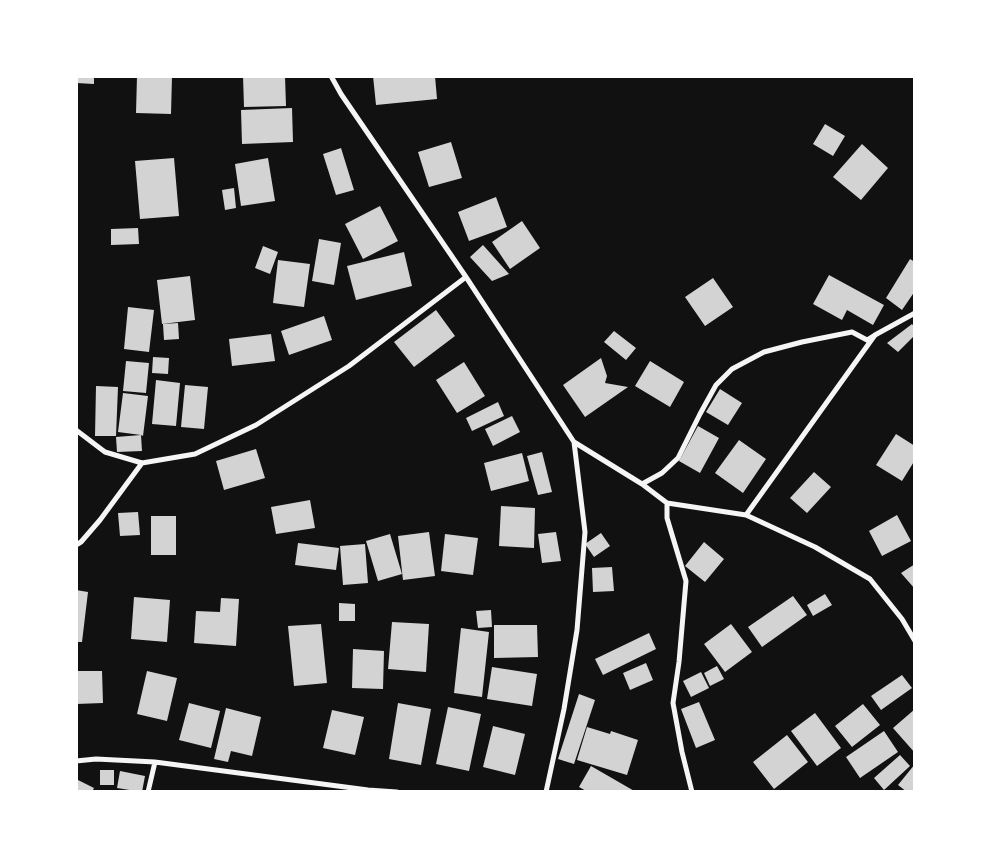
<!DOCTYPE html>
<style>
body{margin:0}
#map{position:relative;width:991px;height:868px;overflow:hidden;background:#111;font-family:Jost,sans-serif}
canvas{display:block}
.frame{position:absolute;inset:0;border:78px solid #fff;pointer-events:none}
</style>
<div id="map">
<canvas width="991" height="868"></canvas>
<div class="frame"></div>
</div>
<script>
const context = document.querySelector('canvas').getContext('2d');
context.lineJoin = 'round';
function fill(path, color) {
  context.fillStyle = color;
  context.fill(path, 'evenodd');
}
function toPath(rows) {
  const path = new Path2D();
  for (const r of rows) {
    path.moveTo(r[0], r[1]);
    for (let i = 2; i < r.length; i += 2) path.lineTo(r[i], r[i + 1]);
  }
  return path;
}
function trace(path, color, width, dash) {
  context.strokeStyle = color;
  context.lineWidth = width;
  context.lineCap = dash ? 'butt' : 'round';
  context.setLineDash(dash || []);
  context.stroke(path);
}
const building = toPath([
 [76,76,94,76,94,84,76,83],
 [137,76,172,76,171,114,136,113],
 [243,76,285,76,286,106,244,107],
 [373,76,435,76,437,99,376,105],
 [292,108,293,142,242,144,241,110],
 [825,124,845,136,833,156,813,144],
 [451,142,462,178,429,187,418,152],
 [862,144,888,168,861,200,833,177],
 [341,148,354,190,336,195,323,154],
 [174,158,179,216,140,219,135,161],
 [268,158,275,201,241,206,235,164],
 [234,188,236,208,225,210,222,190],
 [496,197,507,227,469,241,458,212],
 [380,206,398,241,363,259,345,224],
 [522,221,540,248,510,269,492,242],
 [138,228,139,244,111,245,111,229],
 [319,239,341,243,334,285,312,281],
 [483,245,509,274,492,281,470,257],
 [263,246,278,252,270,274,255,268],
 [404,252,412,286,356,300,347,266],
 [910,259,915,262,915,291,902,310,886,298],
 [278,260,310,264,304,307,273,303],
 [829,275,884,305,873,325,847,310,842,320,813,304],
 [190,276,195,320,162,324,157,280],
 [713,278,733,307,705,326,685,297],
 [128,307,154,310,149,352,124,349],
 [436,310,455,336,414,367,394,342],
 [324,316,332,340,289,355,281,331],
 [178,323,179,339,164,340,163,324],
 [912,324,915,328,915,335,898,352,887,343],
 [614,331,636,348,626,360,604,342],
 [271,334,275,361,232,366,229,339],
 [153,357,169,358,168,374,152,373],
 [601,358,607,376,605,383,628,387,585,417,563,385],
 [126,361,149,363,146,393,123,391],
 [650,361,684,382,670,407,635,386],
 [464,362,485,396,457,413,436,380],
 [156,380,180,383,176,426,152,424],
 [185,385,208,387,204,429,181,427],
 [96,386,118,387,116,436,95,436],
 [720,389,742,403,728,425,706,412],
 [123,393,148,396,143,436,141,435,142,451,117,452,116,437,141,435,118,432],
 [498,402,504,416,472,431,466,418],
 [512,416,520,432,493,446,485,429],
 [698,426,719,438,700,473,679,461],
 [896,434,915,446,915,460,902,481,876,465],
 [739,440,766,459,743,493,715,473],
 [256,449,265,478,224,490,216,461],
 [542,452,552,492,538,495,527,456],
 [522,453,529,481,491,491,484,463],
 [814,472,831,487,807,513,790,498],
 [310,500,315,528,276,534,271,507],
 [501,506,535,508,534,548,499,546],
 [138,512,140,535,120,536,118,513],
 [897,515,911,541,882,556,869,531],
 [151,516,176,516,176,555,151,555],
 [429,532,435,576,403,580,398,536],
 [556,532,561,561,542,563,538,534],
 [601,533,610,546,594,557,585,544],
 [390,534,402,574,378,581,366,541],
 [445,534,478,538,473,575,441,571],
 [704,542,724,559,705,582,685,566],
 [298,543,339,548,336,570,295,565],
 [365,544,368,583,343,585,340,546],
 [915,564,915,589,901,573],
 [612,567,614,591,593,592,592,568],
 [76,590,88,592,82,642,76,642],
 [825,594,832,605,813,616,807,605],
 [793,596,807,615,762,647,748,627],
 [134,597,170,600,167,642,131,639],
 [221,598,239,599,236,646,194,643,196,611,220,612],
 [339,603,355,604,355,621,339,621],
 [491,610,492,627,478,628,476,611],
 [392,622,429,624,426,672,388,669],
 [321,624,327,683,294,686,288,626],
 [731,624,752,652,725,672,704,644],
 [494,625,537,625,538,657,494,658],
 [461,628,489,632,482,697,454,693],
 [649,633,656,649,603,675,595,659],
 [353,649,384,651,383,689,352,688],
 [646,663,653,680,630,690,623,673],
 [717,666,724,679,710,686,704,673],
 [492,667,537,674,532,706,487,699],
 [76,671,102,671,103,703,76,704],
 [147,671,177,678,167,721,137,714],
 [701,672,709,688,691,697,683,681],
 [902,675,912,688,881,710,871,696],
 [579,694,595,700,574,764,558,759],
 [699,702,715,740,696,748,681,709],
 [189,703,220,711,211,748,179,740],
 [398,703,431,709,421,765,389,759],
 [863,704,880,725,852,747,835,726],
 [448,707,481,714,469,771,436,764],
 [226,708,261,717,252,756,231,751,228,762,214,759],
 [915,709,915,753,893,728],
 [332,710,364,717,355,755,323,748],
 [815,713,841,748,817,766,791,731],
 [493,726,525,734,515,775,483,767],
 [587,727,610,734,611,731,638,740,627,775,577,760],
 [884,731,898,752,860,778,846,757],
 [787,735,808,762,774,789,753,762],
 [900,755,910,766,884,790,874,778],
 [915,764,915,792,907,792,898,785],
 [591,766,636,792,588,792,579,787],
 [100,770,114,770,114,785,100,785],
 [120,771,145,776,142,792,117,788],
 [76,779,94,788,92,792,76,792]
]);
const minor = toPath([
 [331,76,341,94,466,277,574,442,642,484,667,503,746,515,815,547,870,579,902,619,915,641],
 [76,430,105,452,142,463,195,454,256,425,349,366,466,277],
 [642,484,662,473,678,458,700,414,716,385,732,369,764,352,802,342,852,332,867,340,875,335],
 [667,503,667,518,686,581,679,662,673,703,682,752,692,792],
 [746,515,875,335,915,313],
 [76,545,81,542,100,520,142,463],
 [76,761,96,759,155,762,368,790,397,792],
 [148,792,155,762],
 [546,792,564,709,577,630,585,532,574,442]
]);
fill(building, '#d3d3d3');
trace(minor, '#f5f5f5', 5);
</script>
